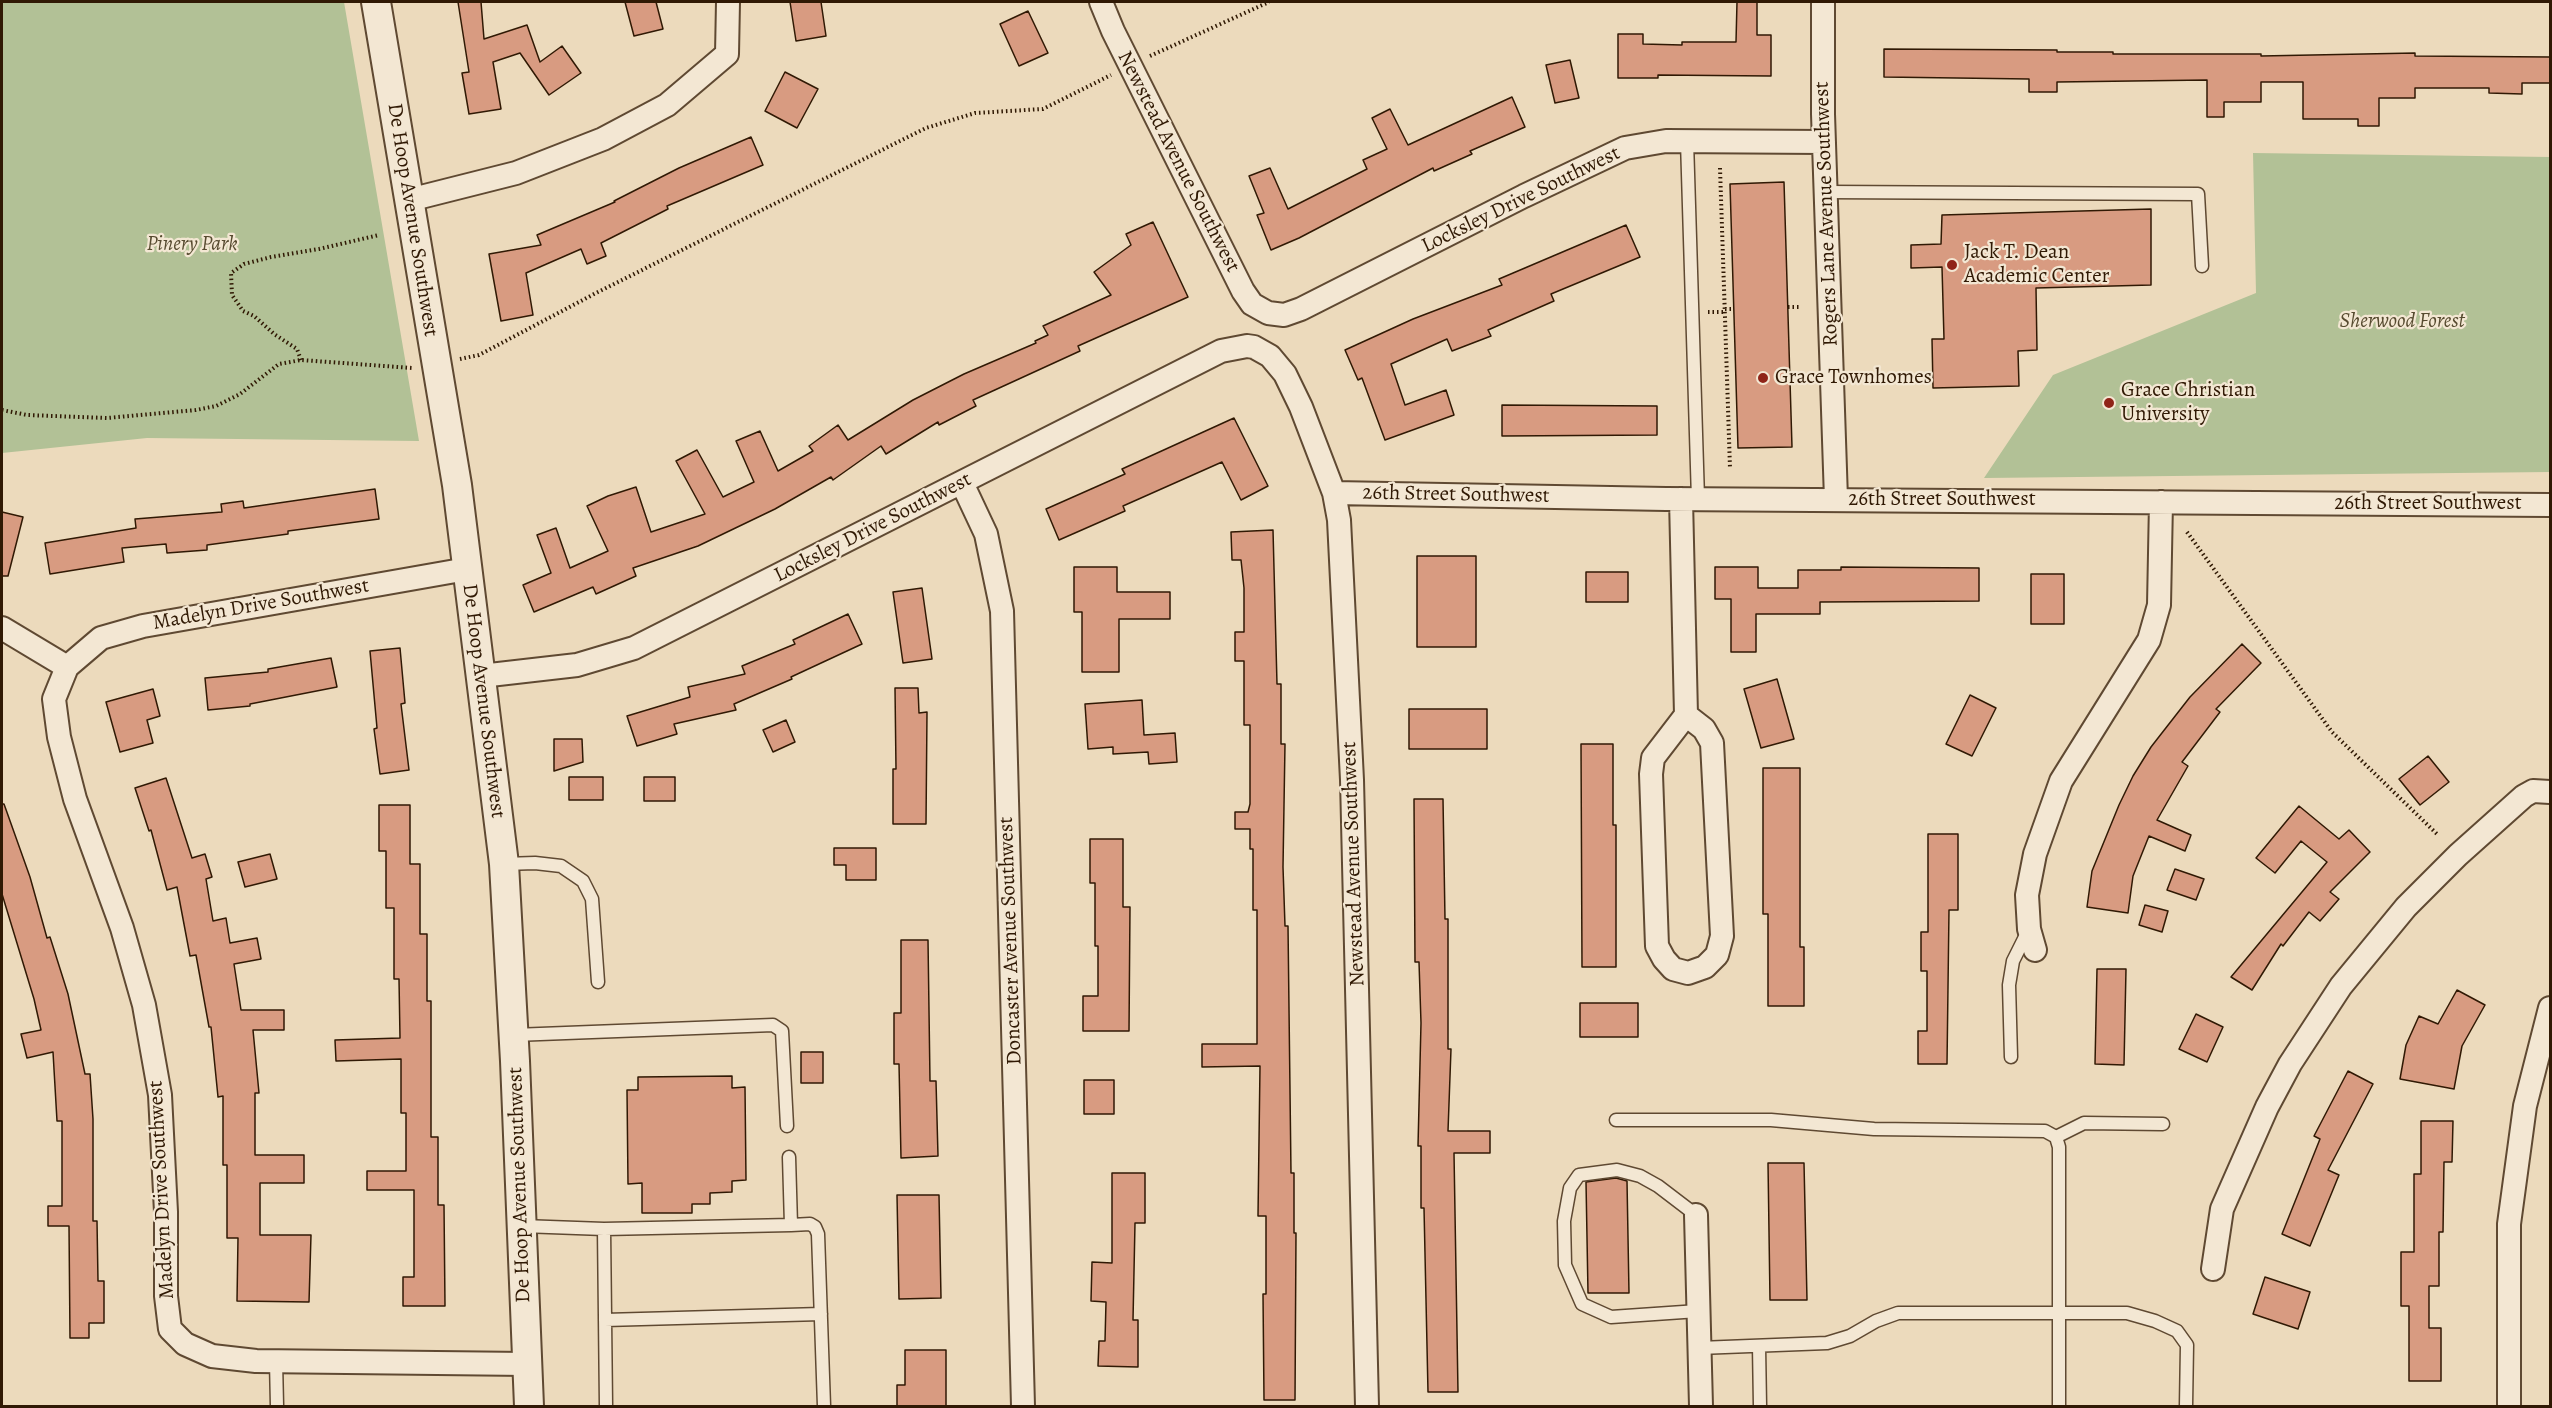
<!DOCTYPE html>
<style>
body{margin:0}
#map{position:relative;width:2552px;height:1408px;overflow:hidden;background:#ecdabc;font-family:Alegreya,serif}
canvas{display:block}
.frame{position:absolute;inset:0;border:3px solid #301904;pointer-events:none}
</style>
<div id="map">
<canvas width="2552" height="1408"></canvas>
<div class="frame"></div>
</div>
<script>
const context = document.querySelector('canvas').getContext('2d');
context.lineJoin = 'round';
function fill(path, color) {
  context.fillStyle = color;
  context.fill(path, 'evenodd');
}
function toPath(rows) {
  const path = new Path2D();
  for (const r of rows) {
    path.moveTo(r[0], r[1]);
    for (let i = 2; i < r.length; i += 2) path.lineTo(r[i], r[i + 1]);
  }
  return path;
}
function trace(path, color, width, dash) {
  context.strokeStyle = color;
  context.lineWidth = width;
  context.lineCap = dash ? 'butt' : 'round';
  context.setLineDash(dash || []);
  context.stroke(path);
}
function drawText(font, color, halo, rows, align = 'center') {
  context.font = font + ' Alegreya,serif';
  context.lineWidth = 4.5;
  context.setLineDash([]);
  context.textBaseline = 'middle';
  context.strokeStyle = halo;
  context.fillStyle = color;
  for (const [text, x, y, turn = 0] of rows) {
    context.save();
    context.translate(x, y);
    context.rotate((+turn || 0) * Math.PI / 180);
    context.textAlign = isNaN(turn) ? turn : align;
    if (halo) context.strokeText(text, 0, 0);
    context.fillText(text, 0, 0);
    context.restore();
  }
}
const green = toPath([
 [2,2,344,2,419,441,147,438,2,453],
 [2253,153,2550,157,2550,472,1984,478,2053,375,2256,293]
]);
const building = toPath([
 [458,2,481,2,484,39,527,25,540,62,562,46,581,73,549,95,520,53,493,62,501,109,469,114,462,73,469,72,458,2],
 [625,2,656,2,663,29,634,36,625,2],
 [790,2,821,2,826,36,796,41,790,2],
 [1737,2,1757,2,1757,35,1771,35,1771,76,1658,75,1658,78,1618,78,1618,34,1643,34,1643,44,1682,45,1682,42,1736,42,1737,2],
 [1028,11,1048,53,1019,66,1000,24,1028,11],
 [1884,49,2057,50,2057,52,2113,52,2113,54,2261,54,2261,56,2415,53,2415,56,2550,57,2550,83,2522,83,2522,94,2489,93,2489,88,2415,88,2415,98,2379,98,2379,126,2358,126,2358,119,2303,119,2303,82,2261,82,2261,102,2224,102,2224,117,2207,117,2207,80,2057,82,2057,92,2029,92,2029,79,1884,77,1884,49],
 [1570,60,1579,98,1555,103,1546,65,1570,60],
 [785,72,818,89,797,128,765,111,785,72],
 [1512,97,1525,127,1470,151,1472,154,1434,171,1433,168,1299,238,1271,250,1257,215,1264,213,1249,176,1270,168,1288,209,1367,169,1363,160,1387,149,1372,118,1390,109,1408,145,1512,97],
 [751,137,763,165,667,206,668,209,601,243,606,256,587,264,581,249,526,273,533,315,501,321,489,254,541,245,537,235,615,202,614,201,679,168,751,137],
 [1784,182,1792,447,1738,448,1730,184,1784,182],
 [2151,209,2151,285,2036,288,2037,350,2018,351,2019,386,1933,388,1932,339,1944,339,1942,267,1911,268,1911,245,1941,244,1942,215,2151,209],
 [1153,222,1188,297,1078,346,1080,351,973,400,976,406,939,425,938,422,886,454,881,446,833,480,831,477,775,509,698,546,633,568,636,576,596,594,593,587,534,612,523,585,551,573,537,535,556,528,570,568,608,551,587,506,608,496,636,487,651,532,705,514,676,461,697,450,723,497,754,482,736,441,760,431,778,471,813,451,809,446,838,425,848,440,913,400,964,374,1036,343,1035,341,1048,335,1043,326,1111,295,1094,272,1131,245,1126,234,1153,222],
 [1626,225,1640,257,1551,294,1554,301,1488,330,1491,336,1452,351,1447,339,1391,364,1405,405,1446,390,1454,415,1385,440,1362,378,1358,380,1345,350,1413,319,1502,285,1499,279,1626,225],
 [1502,405,1657,406,1657,435,1502,436,1502,405],
 [1234,418,1268,486,1241,500,1222,462,1123,506,1125,511,1059,540,1046,509,1125,474,1122,469,1234,418],
 [375,489,379,519,288,531,288,534,207,545,207,550,167,553,166,544,122,548,124,562,50,574,45,543,136,528,135,519,222,512,221,504,243,501,244,508,375,489],
 [2,512,23,517,8,576,2,576,2,512],
 [1273,530,1277,684,1281,684,1281,744,1285,744,1283,867,1285,926,1288,926,1291,1173,1294,1173,1294,1233,1296,1233,1295,1400,1264,1400,1263,1294,1266,1294,1266,1216,1258,1216,1260,1066,1202,1067,1202,1044,1257,1044,1257,910,1253,910,1253,849,1250,849,1250,829,1235,829,1235,812,1248,812,1250,804,1250,725,1244,725,1244,661,1235,661,1235,632,1244,632,1244,588,1241,560,1232,560,1231,532,1273,530],
 [1417,556,1476,556,1476,647,1417,647,1417,556],
 [1074,567,1117,567,1117,592,1170,592,1170,619,1119,619,1119,672,1082,672,1082,612,1074,612,1074,567],
 [1715,567,1758,567,1758,588,1798,588,1798,570,1841,570,1841,567,1979,568,1979,601,1820,602,1820,614,1756,614,1756,652,1731,652,1731,599,1715,599,1715,567],
 [1586,572,1628,572,1628,602,1586,602,1586,572],
 [2031,574,2064,574,2064,624,2031,624,2031,574],
 [922,588,932,659,903,663,893,592,922,588],
 [848,614,862,644,791,677,792,679,734,704,736,710,674,724,677,734,637,746,627,716,690,697,688,687,745,674,742,666,795,644,793,640,848,614],
 [2242,644,2261,663,2216,709,2220,712,2182,762,2188,766,2157,820,2191,835,2185,851,2149,836,2133,876,2128,913,2087,907,2092,871,2119,805,2133,776,2151,747,2190,697,2242,644],
 [400,648,405,703,401,704,409,770,380,774,374,729,377,728,370,651,400,648],
 [331,658,337,687,250,704,250,706,208,710,205,678,268,672,268,669,331,658],
 [1777,679,1794,739,1761,748,1744,689,1777,679],
 [895,688,918,688,919,713,927,712,926,824,893,824,893,769,896,769,895,688],
 [153,689,160,716,147,720,153,743,120,752,106,702,153,689],
 [1970,695,1996,708,1972,756,1946,744,1970,695],
 [1142,700,1144,735,1175,733,1177,762,1149,764,1148,752,1113,754,1113,747,1088,749,1085,704,1142,700],
 [1409,709,1487,709,1487,749,1409,749,1409,709],
 [786,720,795,742,773,752,763,730,786,720],
 [554,739,582,739,583,762,554,771,554,739],
 [1581,744,1613,744,1613,825,1616,825,1616,967,1582,967,1581,744],
 [2428,756,2449,782,2420,805,2399,779,2428,756],
 [1763,768,1800,768,1800,947,1804,947,1804,1006,1768,1006,1768,914,1763,914,1763,768],
 [569,777,603,777,603,800,569,800,569,777],
 [644,777,675,777,675,801,644,801,644,777],
 [166,778,192,858,205,854,212,877,206,879,213,921,226,918,230,943,257,938,261,959,234,964,241,1010,284,1010,284,1030,253,1030,259,1093,255,1093,255,1155,304,1155,304,1183,260,1183,260,1235,311,1235,309,1302,237,1301,238,1238,227,1238,227,1165,223,1165,223,1096,218,1097,211,1027,209,1027,196,955,190,956,177,887,167,890,151,830,149,831,135,788,166,778],
 [1414,799,1443,799,1445,919,1448,919,1448,1049,1451,1049,1448,1131,1490,1131,1490,1153,1454,1153,1458,1392,1428,1392,1424,1208,1421,1208,1421,1146,1418,1146,1421,1023,1419,962,1415,962,1414,799],
 [2,804,4,804,30,877,47,938,50,937,68,994,85,1074,90,1074,93,1119,93,1221,97,1221,98,1281,104,1281,104,1323,89,1323,89,1338,70,1338,69,1226,48,1226,48,1206,62,1206,62,1121,57,1121,53,1052,27,1058,21,1034,41,1030,34,999,2,894,2,804],
 [379,805,410,805,410,864,420,864,420,934,427,934,427,1001,431,1001,431,1137,438,1137,438,1205,444,1205,445,1306,403,1306,403,1277,414,1277,414,1190,367,1190,367,1171,406,1171,406,1113,401,1113,401,1059,336,1061,335,1040,400,1038,399,979,394,979,394,908,386,908,386,851,379,851,379,805],
 [2299,806,2339,839,2349,830,2370,852,2330,892,2339,899,2320,921,2309,912,2283,946,2281,944,2252,990,2231,977,2327,862,2301,841,2275,873,2256,858,2299,806],
 [1928,834,1958,834,1958,910,1949,910,1947,1064,1918,1064,1918,1031,1927,1031,1927,971,1921,971,1921,932,1928,932,1928,834],
 [1090,839,1123,839,1123,907,1130,907,1129,1031,1083,1031,1083,996,1098,996,1098,946,1095,946,1095,883,1090,883,1090,839],
 [834,848,876,848,876,880,846,880,846,865,834,865,834,848],
 [270,854,277,879,245,887,238,862,270,854],
 [2175,869,2204,879,2196,900,2167,890,2175,869],
 [2145,905,2168,911,2162,932,2139,925,2145,905],
 [901,940,928,940,930,1081,936,1081,938,1156,901,1158,899,1064,894,1064,894,1013,901,1013,901,940],
 [2097,969,2126,969,2124,1065,2095,1064,2097,969],
 [2457,990,2485,1005,2462,1046,2454,1089,2400,1079,2406,1045,2419,1016,2438,1024,2457,990],
 [1580,1003,1638,1003,1638,1037,1580,1037,1580,1003],
 [2196,1014,2223,1027,2207,1062,2179,1049,2196,1014],
 [801,1052,823,1052,823,1083,801,1083,801,1052],
 [2348,1071,2373,1084,2328,1170,2339,1175,2310,1246,2282,1234,2320,1139,2314,1136,2348,1071],
 [732,1076,732,1088,745,1087,746,1180,732,1181,732,1192,710,1193,710,1204,692,1204,692,1213,642,1213,642,1183,628,1184,627,1090,638,1090,638,1077,732,1076],
 [1084,1080,1114,1080,1114,1114,1084,1114,1084,1080],
 [2421,1121,2453,1121,2452,1162,2444,1162,2443,1232,2439,1232,2439,1286,2429,1286,2429,1328,2441,1328,2441,1381,2409,1381,2409,1306,2401,1306,2401,1252,2414,1252,2414,1174,2421,1174,2421,1121],
 [1768,1163,1804,1163,1807,1300,1770,1300,1768,1163],
 [1112,1173,1145,1173,1145,1223,1135,1223,1133,1320,1138,1320,1138,1367,1098,1366,1099,1341,1105,1341,1106,1302,1091,1301,1092,1262,1112,1263,1112,1173],
 [1616,1178,1627,1181,1629,1293,1588,1293,1586,1182,1616,1178],
 [897,1195,939,1195,941,1298,899,1299,897,1195],
 [2265,1277,2310,1292,2298,1329,2253,1314,2265,1277],
 [905,1350,946,1350,946,1407,897,1407,897,1385,905,1385,905,1350]
]);
const path = toPath([
 [1150,56,1269,2],
 [1720,168,1730,468],
 [1788,307,1799,307],
 [1725,309,1734,309],
 [1708,312,1725,312],
 [460,359,479,355,596,293,926,128,975,113,1043,109,1111,75],
 [301,360,297,349,274,334,254,316,243,311,232,295,231,273,244,264,271,257,319,249,379,235],
 [2,410,27,415,107,418,196,410,216,406,240,394,279,364,301,360,412,368],
 [2187,532,2332,732,2438,835]
]);
const service = toPath([
 [1687,141,1698,499],
 [1827,192,2198,194,2202,266],
 [504,864,535,863,561,866,583,881,592,899,598,982],
 [514,1035,773,1025,782,1031,787,1126],
 [2011,1057,2009,985,2013,961,2028,931],
 [1616,1120,1771,1120,1874,1129,2045,1131,2056,1137,2059,1147,2059,1406],
 [2056,1137,2084,1123,2163,1124],
 [1696,1215,1658,1186,1640,1176,1617,1170,1579,1175,1570,1188,1564,1221,1565,1265,1582,1304,1611,1317,1698,1311],
 [791,1225,810,1224,815,1227,818,1234,824,1406],
 [522,1226,604,1229,606,1406],
 [604,1229,791,1225,789,1157],
 [605,1320,821,1314],
 [1759,1346,1760,1406],
 [1699,1348,1827,1343,1850,1336,1876,1321,1898,1313,2127,1313,2155,1321,2177,1331,2187,1345,2186,1406],
 [276,1361,277,1406]
]);
const minor = toPath([
 [1101,2,1113,31,1243,291,1252,304,1268,313,1284,315,1301,309,1524,196,1625,148,1666,141,1824,142],
 [1823,2,1823,114,1836,499],
 [409,200,516,173,603,139,667,105,727,54,728,2],
 [962,483,986,534,1002,611,1023,1406],
 [1334,493,1666,499,2550,505],
 [1681,499,1686,715,1653,758,1651,774,1657,946,1664,959,1673,969,1688,973,1705,967,1717,955,1722,936,1712,743,1704,729,1686,715],
 [467,569,143,626,101,638,67,667,54,699,59,737,75,799,122,928,144,1005,160,1095,166,1212,166,1296,170,1329,185,1344,212,1356,256,1361,527,1364],
 [2,628,67,667],
 [481,676,577,665,634,648,1221,351,1247,346,1254,347,1270,356,1285,374,1301,407,1334,493,1339,520,1352,780,1367,1406],
 [2035,950,2029,929,2027,895,2035,854,2061,781,2149,640,2159,605,2161,502],
 [1696,1215,1701,1406],
 [2213,1269,2222,1209,2267,1107,2290,1064,2341,986,2406,907,2458,855,2524,796,2533,791,2550,792],
 [2509,1406,2509,1224,2525,1106,2550,1008]
]);
const tertiary = toPath([
 [376,2,457,485,504,864,515,1061,529,1406]
]);
const markers = [
 [1952,265,6,"#8f2418"],
 [1763,378,6,"#8f2418"],
 [2109,403,6,"#8f2418"]
];
const streetNames = [
 ["Newstead Avenue Southwest",1178,162,63],
 ["Locksley Drive Southwest",1521,200,-26],
 ["Rogers Lane Avenue Southwest",1827,214,-92],
 ["De Hoop Avenue Southwest",412,220,81],
 ["26th Street Southwest",1456,495,1],
 ["26th Street Southwest",1942,500],
 ["26th Street Southwest",2428,504],
 ["Locksley Drive Southwest",873,528,-27],
 ["Madelyn Drive Southwest",261,605,-10],
 ["De Hoop Avenue Southwest",483,701,83],
 ["Newstead Avenue Southwest",1354,864,-92],
 ["Doncaster Avenue Southwest",1011,941,-92],
 ["De Hoop Avenue Southwest",520,1185,-92],
 ["Madelyn Drive Southwest",162,1190,-93]
];
const parkNames = [
 ["Pinery Park",192,245],
 ["Sherwood Forest",2402,322]
];
const poiNames = [
 ["Jack T. Dean",1964,253],
 ["Academic Center",1964,277],
 ["Grace Townhomes",1775,378],
 ["Grace Christian",2121,391],
 ["University",2121,415]
];
fill(green, '#b2c196');
fill(building, '#d89b81');
trace(building, '#301904', 1.5);
trace(service, '#5f4932', 15);
trace(minor, '#5f4932', 26);
trace(tertiary, '#5f4932', 32);
trace(path, '#301904', 4, [1.5, 3]);
trace(service, '#f3e7d3', 12);
trace(minor, '#f3e7d3', 22);
trace(tertiary, '#f3e7d3', 28);
for (const [x, y, r, color] of markers) {
  const dot = new Path2D();
  dot.arc(x, y, r, 0, 2 * Math.PI);
  context.fillStyle = color;
  context.fill(dot);
  trace(dot, '#f3e7d3', 2);
}
drawText('21px', '#301904', '#f3e7d3', streetNames);
drawText('italic 21px', '#574b30', '#f3e7d3', parkNames);
drawText('21px', '#301904', '#f3e7d3', poiNames, 'left');
</script>
